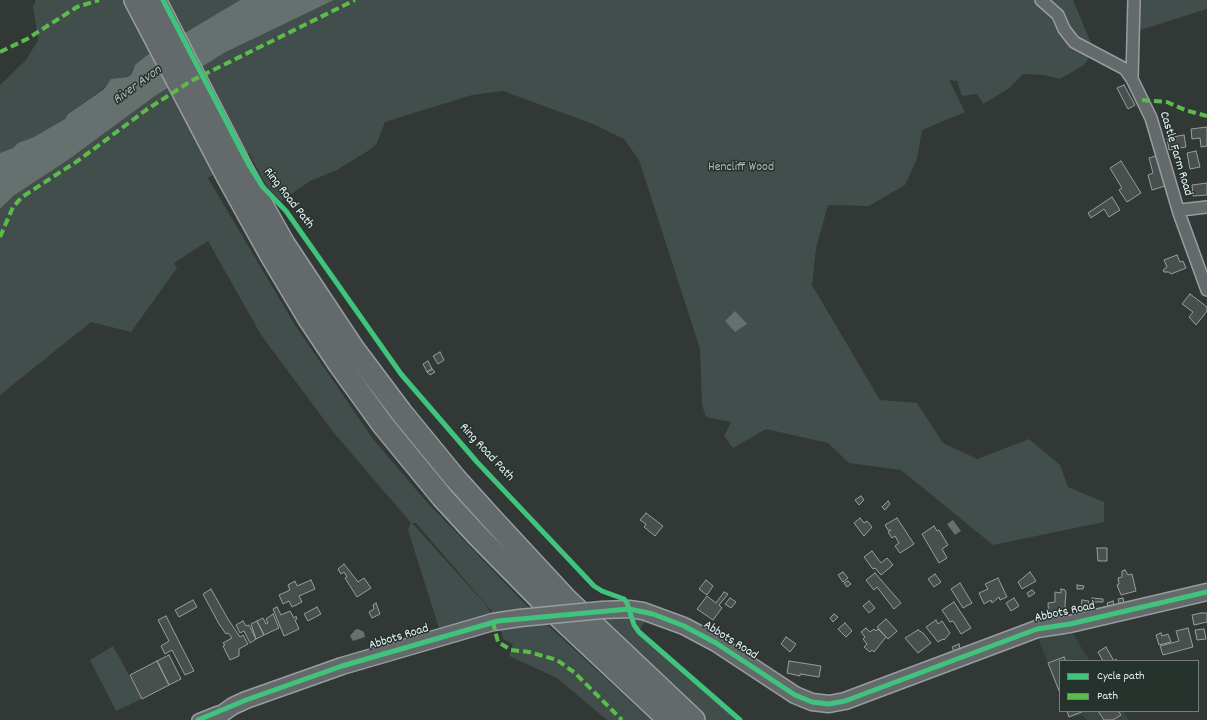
<!DOCTYPE html>
<style>
body{margin:0}
#map{position:relative;width:1207px;height:720px;overflow:hidden;background:#313835;font-family:Dekko,sans-serif}
canvas{display:block}
.legend{position:absolute;left:1059px;top:660px;width:140px;height:52px;box-sizing:border-box;background:#26332d;border:1px solid #747f7e;margin:0;padding:5px 7px;list-style:none;font-size:12px;color:#e8f1f8}
.legend li{display:flex;align-items:center;gap:8px;height:20px}
.legend b{width:20px;border:1px solid #747f7e}
</style>
<div id="map">
<canvas width="1207" height="720"></canvas>
<ul class="legend">
<li><b style="height:5px;background:#40c37c"></b>Cycle path</li>
<li><b style="height:5px;background:#5cbc4b"></b>Path</li>
</ul>
</div>
<script>
const context = document.querySelector('canvas').getContext('2d');
context.lineJoin = 'round';
function fill(path, color) {
  context.fillStyle = color;
  context.fill(path, 'evenodd');
}
function toPath(rows) {
  const path = new Path2D();
  for (const r of rows) {
    path.moveTo(r[0], r[1]);
    for (let i = 2; i < r.length; i += 2) path.lineTo(r[i], r[i + 1]);
  }
  return path;
}
function trace(path, color, width, dash) {
  context.strokeStyle = color;
  context.lineWidth = width;
  context.lineCap = dash ? 'butt' : 'round';
  context.setLineDash(dash || []);
  context.stroke(path);
}
function drawText(font, color, halo, rows, align = 'center') {
  context.font = font + ' Dekko,sans-serif';
  context.lineWidth = 3;
  context.setLineDash([]);
  context.textBaseline = 'middle';
  context.strokeStyle = halo;
  context.fillStyle = color;
  for (const [text, x, y, turn = 0] of rows) {
    context.save();
    context.translate(x, y);
    context.rotate((+turn || 0) * Math.PI / 180);
    context.textAlign = isNaN(turn) ? turn : align;
    if (halo) context.strokeText(text, 0, 0);
    context.fillText(text, 0, 0);
    context.restore();
  }
}
const built = toPath([
 [1060,630,1068,635,1073,634,1090,661,1060,661,1060,696,1037,635],
 [1066,711,1123,711,1129,720,1087,720,1082,715,1068,717]
]);
const green = toPath([
 [36,0,248,0,240,0,233,4,146,56,132,69,131,75,128,77,111,79,104,88,68,114,66,119,34,137,18,143,13,148,0,153,0,85,26,60,38,40,33,6],
 [334,0,1073,0,1094,50,1084,65,1060,79,1045,75,1023,74,1008,89,983,104,977,94,962,96,957,81,949,80,965,112,922,130,917,159,905,185,869,206,828,205,816,248,812,285,880,400,917,403,943,443,977,459,1029,439,1060,465,1068,487,1104,502,1104,522,993,545,901,470,849,463,828,443,766,429,733,448,724,436,731,422,706,417,702,405,700,349,639,160,624,139,593,124,503,91,472,95,385,122,377,143,371,149,337,170,310,181,281,201,266,185,249,153,208,178,295,325,373,439,425,500,529,608,651,720,607,720,557,678,509,656,513,644,503,639,500,626,523,621,514,610,495,615,416,523,412,523,485,604,493,616,440,631,408,530,411,523,334,433,261,335,208,241,174,263,177,268,131,332,91,322,0,395,0,209,12,196,68,160,155,96,224,53],
 [1136,0,1207,0,1207,9,1137,31],
 [629,616,631,625,637,632,737,720,707,720,676,696,596,619],
 [632,616,647,618,638,632,632,625],
 [113,646,142,699,116,711,90,660]
]);
const water = toPath([
 [240,0,334,0,224,53,155,96,68,160,13,196,0,209,0,153,13,148,18,143,34,137,65,119,68,114,104,89,111,79,128,77,131,75,135,65,146,56],
 [735,311,747,324,735,332,725,321],
 [953,520,961,531,955,535,947,524],
 [358,629,364,632,365,637,353,641,350,636,355,630]
]);
const building = toPath([
 [1124,85,1135,105,1128,109,1117,88,1124,85],
 [1207,127,1207,146,1201,147,1200,138,1192,139,1191,129,1207,127],
 [1184,135,1186,147,1169,150,1167,138,1184,135],
 [1196,151,1200,167,1190,169,1187,153,1196,151],
 [1156,156,1165,186,1152,190,1148,175,1153,173,1149,158,1156,156],
 [1121,161,1141,193,1127,202,1119,190,1122,188,1110,168,1121,161],
 [1207,183,1207,195,1193,196,1192,185,1207,183],
 [1112,197,1120,210,1109,217,1104,209,1091,218,1088,213,1112,197],
 [1177,255,1180,262,1183,261,1186,268,1171,274,1169,272,1164,272,1163,270,1167,267,1164,260,1177,255],
 [1190,294,1207,307,1207,311,1196,325,1189,317,1193,312,1182,304,1190,294],
 [440,352,444,360,438,364,433,356,440,352],
 [428,361,432,369,427,372,423,364,428,361],
 [432,369,435,372,430,375,427,372,432,369],
 [861,496,864,500,859,505,855,500,861,496],
 [888,501,890,504,885,510,882,507,888,501],
 [646,513,663,526,655,536,644,527,646,524,640,520,646,513],
 [860,518,864,523,867,521,872,527,864,536,854,523,860,518],
 [897,518,914,544,900,553,895,546,899,543,895,536,892,538,888,532,891,530,888,530,885,525,897,518],
 [934,526,937,531,939,530,948,545,942,549,947,558,939,563,922,534,934,526],
 [1097,548,1107,548,1107,561,1098,561,1097,548],
 [872,551,881,563,887,558,893,565,881,575,875,568,873,569,864,557,872,551],
 [344,564,358,582,364,578,371,588,357,597,345,578,347,577,344,572,341,574,338,569,344,564],
 [1125,570,1128,575,1132,574,1136,591,1121,595,1117,585,1119,584,1118,578,1122,577,1122,571,1125,570],
 [843,572,848,578,843,582,838,575,843,572],
 [1030,572,1036,581,1022,589,1018,582,1030,572],
 [875,573,901,603,894,609,877,587,874,590,866,580,875,573],
 [935,574,941,582,934,587,928,579,935,574],
 [998,578,1007,597,1000,600,999,597,992,603,991,600,984,604,979,593,988,589,985,584,998,578],
 [311,580,315,589,299,596,302,602,292,607,289,601,283,604,279,595,290,590,288,585,295,581,297,586,311,580],
 [706,580,713,586,707,595,699,589,706,580],
 [848,581,851,584,847,587,844,583,848,581],
 [960,583,972,603,963,608,951,589,960,583],
 [1077,585,1084,586,1083,589,1077,589,1077,585],
 [211,589,228,619,240,637,243,635,248,644,239,649,239,656,230,660,223,646,225,645,223,643,232,638,228,633,226,634,219,624,203,594,211,589],
 [1061,589,1065,590,1066,593,1065,605,1067,620,1049,622,1048,603,1055,602,1055,592,1061,593,1061,589],
 [1032,590,1035,593,1029,597,1027,593,1032,590],
 [724,592,728,594,719,605,722,608,713,620,697,609,707,596,716,603,724,592],
 [730,598,736,602,731,608,725,604,730,598],
 [1014,598,1019,606,1011,611,1006,603,1014,598],
 [1092,598,1103,599,1103,602,1092,602,1092,598],
 [1123,598,1124,603,1119,604,1118,599,1123,598],
 [193,600,197,607,179,617,175,610,193,600],
 [1082,600,1089,601,1088,607,1081,606,1082,600],
 [869,601,875,608,869,613,863,606,869,601],
 [1113,601,1115,611,1094,616,1092,610,1108,606,1107,603,1113,601],
 [954,602,971,628,961,634,953,621,950,622,942,610,954,602],
 [376,603,380,614,372,618,369,612,374,609,373,605,376,603],
 [277,607,281,615,290,611,294,618,296,616,297,619,295,620,299,629,284,636,273,609,277,607],
 [317,607,321,614,308,621,304,614,317,607],
 [1201,613,1207,613,1207,622,1194,625,1192,615,1201,613],
 [273,614,279,628,264,635,257,621,263,618,266,624,268,623,266,619,273,614],
 [834,614,838,617,833,622,830,618,834,614],
 [166,616,194,671,185,675,172,650,165,654,161,646,169,641,158,620,166,616],
 [886,619,897,631,888,639,877,627,886,619],
 [936,620,938,624,942,621,950,633,944,640,943,639,938,642,926,627,936,620],
 [243,621,246,626,249,625,256,639,250,643,244,631,240,633,236,625,243,621],
 [257,621,264,635,256,639,251,624,257,621],
 [845,623,852,631,846,637,838,629,845,623],
 [866,628,870,632,874,629,876,631,878,629,886,637,874,652,872,650,870,652,864,647,867,644,863,639,865,637,861,632,866,628],
 [1188,628,1193,647,1163,655,1160,646,1179,641,1176,631,1188,628],
 [1204,629,1206,639,1197,640,1195,630,1204,629],
 [918,630,923,633,931,643,918,653,905,638,918,630],
 [1161,633,1162,636,1168,634,1171,642,1159,645,1156,635,1161,633],
 [786,637,796,644,790,652,781,644,786,637],
 [959,644,960,649,954,651,952,647,959,644],
 [1106,647,1114,661,1116,659,1117,661,1103,661,1098,652,1106,647],
 [169,655,181,679,169,685,157,661,169,655],
 [1064,657,1066,661,1060,661,1060,693,1048,663,1064,657],
 [157,661,169,685,142,699,130,675,157,661],
 [789,661,821,666,819,677,800,674,800,676,787,673,789,661],
 [1067,711,1084,711,1069,717,1067,711],
 [1098,711,1118,711,1121,715,1113,720,1104,720,1098,711]
]);
const street = toPath([
 [1041,0,1058,15,1064,29,1074,42,1125,69,1132,79],
 [1134,0,1132,79,1151,118,1179,213,1207,290],
 [1179,213,1181,210,1207,207],
 [198,720,218,712]
]);
const secondary = toPath([
 [602,610,629,609,643,611,684,626,716,643,795,695,812,702,829,704,845,701,1037,629,1070,624,1207,592],
 [213,720,233,706,246,700,342,666,493,622,520,618]
]);
const highway = toPath([
 [135,0,227,176,269,252,309,319,339,364,383,425,442,497,477,535,540,599,669,720],
 [155,0,242,169,284,244,353,348,401,412,455,478,492,519,566,599,694,720]
]);
const secondaryBridge = toPath([
 [520,618,602,610]
]);
const quiet = toPath([
 [0,52,27,39,77,7,99,0],
 [1142,100,1167,102,1185,110,1207,116],
 [0,237,13,207,22,197,79,160,146,110,191,81,355,0],
 [493,622,498,642,511,650,529,652,557,660,575,673,622,720]
]);
const cycleway = toPath([
 [163,0,249,165,262,186,286,211,401,374,477,462,594,586,602,591,624,599,627,603,634,625,639,632,740,720],
 [198,720,246,700,342,666,498,621,629,609,653,614,684,626,716,643,795,695,812,702,829,704,845,701,1037,629,1070,624,1207,592]
]);
const streetNames = [
 ["Castle Farm Road",1175,154,73],
 ["Ring Road Path",288,199,52],
 ["Ring Road Path",486,453,47],
 ["Abbots Road",1065,613,-12],
 ["Abbots Road",399,638,-17],
 ["Abbots Road",730,641,32]
];
const parkNames = [
 ["Hencliff Wood",741,168]
];
const waterNames = [
 ["River Avon",138,86,-36]
];
fill(built, '#3a4641');
fill(green, '#424e4b');
fill(water, '#66716f');
fill(building, '#494f4d');
trace(building, '#989d9e', 1);
trace(street, '#989d9e', 14);
trace(secondary, '#989d9e', 19);
trace(highway, '#989d9e', 24);
trace(street, '#646a6b', 11);
trace(secondary, '#646a6b', 16);
trace(highway, '#646a6b', 21);
trace(secondaryBridge, '#989d9e', 19, []);
trace(secondaryBridge, '#646a6b', 16);
trace(quiet, '#5cbc4b', 4, [8, 4]);
trace(cycleway, '#40c37c', 5);
drawText('13px', '#e8f1f8', '#26332d', streetNames);
drawText('13px', '#afb9bc', '#26332d', parkNames);
drawText('italic 14px', '#b0babd', '#26332d', waterNames);
</script>
